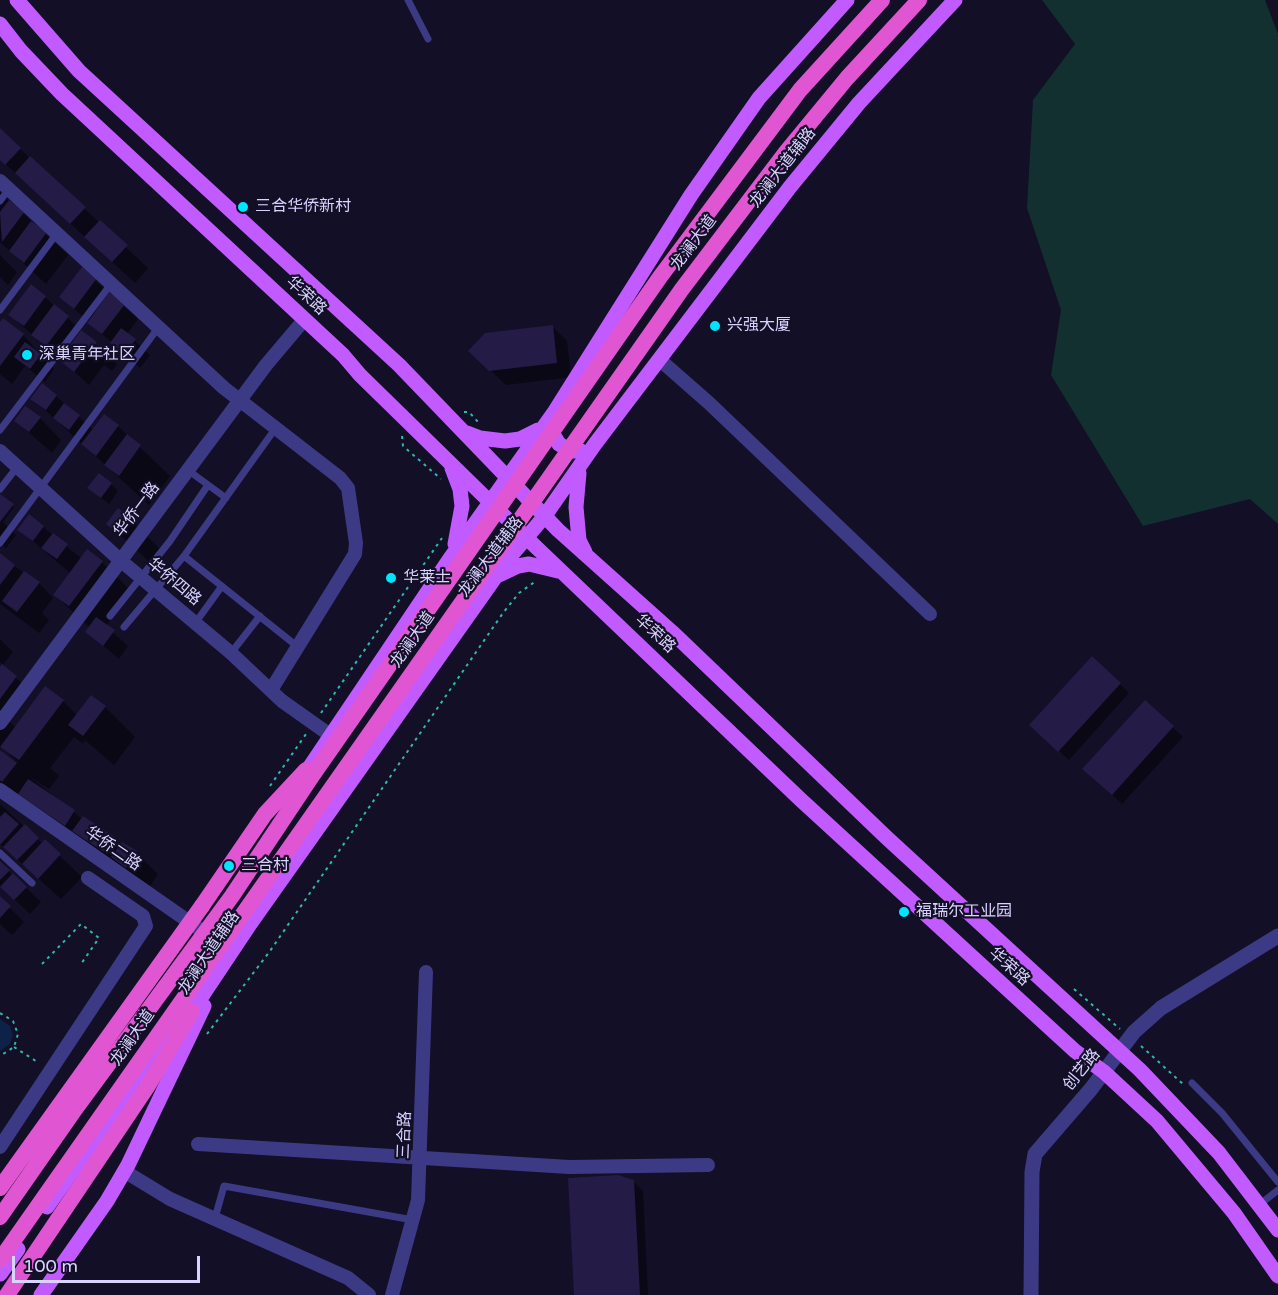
<!DOCTYPE html>
<meta charset="utf-8">
<style>
body{margin:0}
#map{position:relative;width:1278px;height:1295px;overflow:hidden;background:#130f26;font-family:"Varela Round",sans-serif}
canvas{display:block}
.scale{position:absolute;left:12px;top:1256px;width:188px;height:27px;box-sizing:border-box;border:3px solid #d9d4ff;border-top:0;padding-left:8px;font-size:18px;line-height:21px;white-space:nowrap;color:#d9d4ff;-webkit-text-stroke:4px #130f26;paint-order:stroke}
</style>
<div id="map">
<canvas width="1278" height="1295"></canvas>
<div class="scale">100 m</div>
</div>
<script>
const context = document.querySelector('canvas').getContext('2d');
context.lineJoin = 'round';
function fill(path, color) {
  context.fillStyle = color;
  context.fill(path, 'evenodd');
}
function toPath(rows) {
  const path = new Path2D();
  for (const r of rows) {
    path.moveTo(r[0], r[1]);
    for (let i = 2; i < r.length; i += 2) path.lineTo(r[i], r[i + 1]);
  }
  return path;
}
function trace(path, color, width, dash) {
  context.strokeStyle = color;
  context.lineWidth = width;
  context.lineCap = dash ? 'butt' : 'round';
  context.setLineDash(dash || []);
  context.stroke(path);
}
function drawText(font, color, halo, rows, align = 'center') {
  context.font = font + ' "Varela Round","Noto Sans SC",sans-serif';
  context.lineWidth = 4.5;
  context.setLineDash([]);
  context.textBaseline = 'middle';
  context.strokeStyle = halo;
  context.fillStyle = color;
  for (const [text, x, y, turn = 0] of rows) {
    context.save();
    context.translate(x, y);
    context.rotate((+turn || 0) * Math.PI / 180);
    context.textAlign = isNaN(turn) ? turn : align;
    if (halo) context.strokeText(text, 0, 0);
    context.fillText(text, 0, 0);
    context.restore();
  }
}
const green = toPath([
 [1042,0,1265,0,1278,34,1278,524,1250,499,1143,526,1051,375,1061,310,1027,208,1033,100,1075,44]
]);
const water = toPath([
 [0,1019,10,1026,13,1035,10,1044,0,1051]
]);
const shadow = toPath([
 [0,130,148,268,135,283,0,159],
 [0,192,68,255,46,284,0,242],
 [0,255,17,272,8,285,0,277],
 [82,269,138,319,127,334,150,355,140,368,61,297],
 [45,297,117,364,112,371,104,365,89,385,10,315],
 [3,320,23,335,54,369,45,382,25,366,12,384,0,374,0,324],
 [552,326,567,341,571,377,506,385,485,365],
 [56,396,93,430,118,426,170,476,149,505,32,398],
 [40,418,61,440,52,453,16,421],
 [111,484,118,491,109,504,89,488],
 [0,496,14,507,3,522,16,535,6,548,0,543],
 [132,521,162,551,152,564,108,524],
 [43,527,82,559,102,562,132,592,106,626,128,646,119,659,87,632,90,628,55,595,71,574,19,529],
 [0,556,39,583,53,598,42,613,49,620,39,633,0,604],
 [0,639,13,652,2,666,31,691,9,721,16,728,63,701,77,715,105,707,135,737,114,765,85,740,83,744,74,737,50,768,59,776,49,789,29,776,82,819,136,853,158,874,149,888,16,798,0,782,0,752,20,764,2,747,0,749,0,669,4,665,0,662],
 [1120,684,1129,693,1069,760,1041,735],
 [1145,702,1183,737,1122,804,1094,778],
 [0,804,43,844,45,842,82,877,61,899,0,844],
 [0,863,41,902,30,914,0,886],
 [0,898,24,922,12,935,0,924],
 [633,1181,643,1191,648,1295,576,1295]
]);
const building = toPath([
 [0,128,21,148,5,165,0,160],
 [30,156,86,207,70,224,15,173],
 [9,200,25,211,2,242,0,212],
 [100,220,128,245,112,262,84,237],
 [31,221,47,232,24,263,9,251],
 [82,267,97,278,74,309,59,297],
 [31,284,46,296,24,326,8,315],
 [109,292,125,304,102,334,87,323],
 [54,304,69,316,46,346,31,335],
 [3,318,24,334,0,366,0,322],
 [553,325,557,363,489,371,468,351,485,333],
 [121,328,136,339,125,354,110,343],
 [81,330,97,342,74,372,59,360],
 [25,342,41,354,30,369,14,357],
 [42,383,57,395,46,410,30,399],
 [64,403,80,415,69,430,53,418],
 [25,406,41,417,29,432,14,421],
 [104,414,119,425,96,456,81,444],
 [127,434,141,445,119,476,104,465],
 [99,473,112,483,101,498,87,488],
 [0,494,14,504,0,522],
 [118,508,133,520,121,536,106,524],
 [29,514,44,526,33,541,17,530],
 [53,533,68,544,57,559,41,548],
 [87,549,103,561,69,606,53,595],
 [0,553,15,565,0,585],
 [24,571,40,582,17,612,2,601],
 [96,617,115,630,103,646,85,632],
 [1092,656,1121,683,1058,752,1029,725],
 [2,664,17,676,0,699,0,667],
 [45,686,64,700,19,760,0,747],
 [91,695,106,706,83,736,68,725],
 [1145,700,1174,726,1112,795,1082,769],
 [0,750,17,763,2,782,0,780],
 [28,779,75,810,65,826,18,794],
 [5,812,19,824,0,845,0,817],
 [83,816,115,837,104,852,72,831],
 [25,824,39,838,17,860,3,847],
 [45,839,61,854,38,879,22,864],
 [122,842,137,851,126,868,111,857],
 [0,861,10,870,0,880],
 [13,873,27,887,14,900,0,887],
 [0,896,11,906,0,918],
 [618,1175,634,1180,640,1295,574,1295,568,1178]
]);
const path = toPath([
 [464,412,469,412,478,422],
 [402,436,403,446,441,479],
 [321,713,442,538],
 [270,786,306,734],
 [42,964,81,924,99,938,81,964],
 [1074,989,1120,1029],
 [0,1013,13,1021,18,1034,14,1047,0,1056],
 [207,1034,270,951,503,613,519,593,536,581],
 [1141,1046,1183,1084],
 [14,1047,39,1063]
]);
const service = toPath([
 [408,0,428,39],
 [0,201,9,189],
 [0,310,58,232],
 [0,430,111,284],
 [189,471,226,498],
 [0,489,18,466],
 [0,543,158,328],
 [184,556,298,647],
 [110,616,170,541,208,485],
 [196,622,222,586],
 [124,627,184,556,275,429],
 [231,653,260,616],
 [0,853,32,883],
 [1192,1083,1222,1113,1278,1182],
 [1259,1205,1278,1190],
 [215,1218,224,1186,413,1220]
]);
const minor = toPath([
 [0,181,224,388,340,478,348,488,356,543,355,554,271,690],
 [660,360,709,403,930,614],
 [0,451,120,560,231,653,282,701,330,735],
 [0,723,266,365,304,320],
 [0,790,208,935],
 [198,1144,569,1167,708,1165],
 [0,1147,146,926,143,916,88,878],
 [124,1171,170,1199,348,1278,369,1295],
 [392,1295,418,1200,426,972]
]);
const tertiary = toPath([
 [1031,1295,1032,1172,1035,1154,1091,1089,1134,1032,1161,1008,1278,936]
]);
const primary = toPath([
 [17,0,79,71,399,365,558,530,672,632,887,838,1140,1070,1219,1153,1278,1230],
 [0,24,21,51,62,94,343,355,360,375,538,549,801,800,1075,1051,1104,1072,1157,1121,1234,1213,1278,1276],
 [552,422,551,431,559,444,571,451,581,451],
 [467,433,480,438,505,441,520,439,538,430],
 [452,468,460,489,462,506,455,544],
 [579,473,576,507,579,540,585,552],
 [499,575,518,566,529,564,558,571],
 [301,780,451,557,555,411,691,195,759,98,847,0],
 [47,1207,153,1058,192,1011,248,927,509,558,544,517,595,444,790,187,859,103,955,0],
 [0,1274,18,1249],
 [41,1295,107,1201,128,1165,204,1006]
]);
const trunk = toPath([
 [202,906,265,814,306,770],
 [7,1295,149,1084,192,1011]
]);
const trunkBridge = toPath([
 [0,1188,202,906],
 [0,1217,76,1108,232,896,312,776,660,277,800,90,882,0],
 [0,1260,682,289,786,152,847,78,919,0]
]);
const markers = [
 [243,207,6,"#00e5ff"],
 [715,326,6,"#00e5ff"],
 [27,355,6,"#00e5ff"],
 [391,578,6,"#00e5ff"],
 [229,866,6,"#00e5ff"],
 [904,912,6,"#00e5ff"]
];
const streetNames = [
 ["龙澜大道辅路",783,168,-52],
 ["龙澜大道",694,243,-53],
 ["华荣路",306,296,43],
 ["华侨一路",137,510,-53],
 ["龙澜大道辅路",491,557,-53],
 ["华侨四路",174,582,40],
 ["华荣路",655,634,43],
 ["龙澜大道",413,640,-55],
 ["华侨二路",113,849,35],
 ["龙澜大道辅路",209,953,-56],
 ["华荣路",1009,967,42],
 ["龙澜大道",133,1038,-55],
 ["创艺路",1082,1070,-51],
 ["三合路",405,1135,-88]
];
const poiNames = [
 ["三合华侨新村",255,207],
 ["兴强大厦",727,326],
 ["深巢青年社区",39,355],
 ["华莱士",403,578],
 ["三合村",241,866],
 ["福瑞尔工业园",916,912]
];
fill(green, '#12302f');
fill(water, '#0c2248');
fill(shadow, '#0007');
fill(building, '#241b47');
trace(path, '#2fb8b0', 2, [3, 4.5]);
trace(service, '#3d3a85', 7);
trace(minor, '#3d3a85', 14);
trace(tertiary, '#3d3a85', 15);
trace(primary, '#c25bff', 15);
trace(trunk, '#e055d1', 16);
trace(trunkBridge, '#e055d1', 16);
for (const [x, y, r, color] of markers) {
  const dot = new Path2D();
  dot.arc(x, y, r, 0, 2 * Math.PI);
  context.fillStyle = color;
  context.fill(dot);
  trace(dot, '#130f26', 2);
}
drawText('16px', '#d9d4ff', '#130f26', streetNames);
drawText('16px', '#d9d4ff', '#130f26', poiNames, 'left');
</script>
